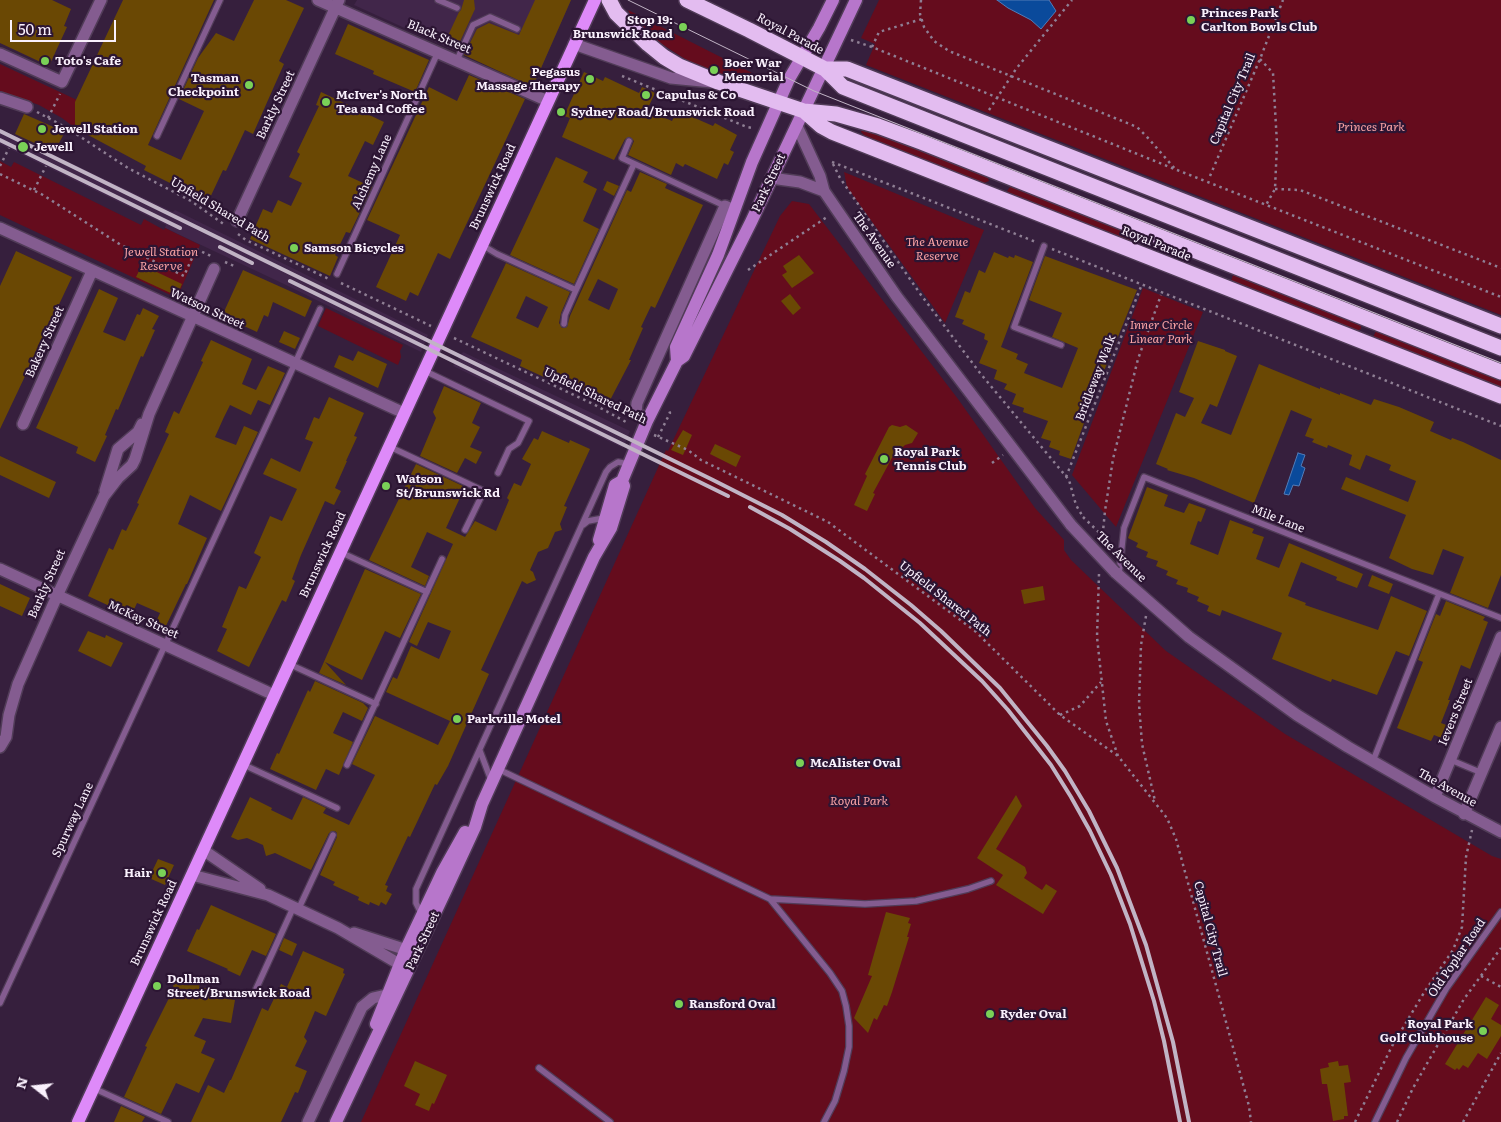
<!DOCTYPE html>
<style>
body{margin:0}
#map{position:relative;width:1501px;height:1122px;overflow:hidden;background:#361f3d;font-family:Literata,serif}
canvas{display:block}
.north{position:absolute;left:10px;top:1062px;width:50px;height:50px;-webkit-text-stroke:4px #2c1533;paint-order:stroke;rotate:286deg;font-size:14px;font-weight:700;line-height:20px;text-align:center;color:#f9f0fc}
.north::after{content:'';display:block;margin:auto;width:18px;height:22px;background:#f9f0fc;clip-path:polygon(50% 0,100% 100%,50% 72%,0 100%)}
.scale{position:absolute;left:10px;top:20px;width:106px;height:22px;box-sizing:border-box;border:2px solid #f9f0fc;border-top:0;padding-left:6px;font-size:15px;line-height:18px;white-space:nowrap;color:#f9f0fc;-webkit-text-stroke:4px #2c1533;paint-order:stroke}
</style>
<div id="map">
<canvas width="1501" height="1122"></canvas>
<div class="north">N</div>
<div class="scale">50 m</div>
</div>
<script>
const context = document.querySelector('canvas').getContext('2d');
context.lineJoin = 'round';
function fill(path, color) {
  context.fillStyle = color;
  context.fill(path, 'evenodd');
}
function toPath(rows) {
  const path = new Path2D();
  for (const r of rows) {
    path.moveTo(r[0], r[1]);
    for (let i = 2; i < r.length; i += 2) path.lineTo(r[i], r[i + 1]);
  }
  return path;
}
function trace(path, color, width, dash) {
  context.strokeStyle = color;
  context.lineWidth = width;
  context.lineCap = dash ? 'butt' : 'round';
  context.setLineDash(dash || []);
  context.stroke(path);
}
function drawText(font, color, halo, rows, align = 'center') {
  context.font = font + ' Literata,serif';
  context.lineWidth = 4.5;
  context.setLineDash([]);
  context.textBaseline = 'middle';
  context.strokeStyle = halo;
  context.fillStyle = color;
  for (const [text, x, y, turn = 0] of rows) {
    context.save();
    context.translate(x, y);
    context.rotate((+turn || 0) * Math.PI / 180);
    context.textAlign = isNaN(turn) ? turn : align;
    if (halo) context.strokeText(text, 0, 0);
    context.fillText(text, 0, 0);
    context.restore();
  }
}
const built = toPath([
 [357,0,571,0,534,84,462,54,354,5],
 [0,129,173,212,175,210,428,335,421,352,284,284,165,228,166,225,0,144],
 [463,352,630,431,623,448,453,366]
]);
const green = toPath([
 [879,0,1501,0,1501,315,866,65,875,44,861,38],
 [628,10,760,77,742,78,718,74,688,61,654,39,632,18],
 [0,64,77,100,75,128,62,118,39,105,0,91],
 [863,128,868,129,984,175,988,178,989,181,984,183,979,182,865,136,861,132],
 [0,161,11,167,14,162,141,225,144,219,164,230,165,228,200,245,177,298,0,215],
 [844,172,984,230,945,323,847,187],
 [1013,186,1127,231,1132,235,1131,239,1130,240,1125,239,1015,196,1007,191,1010,187],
 [792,201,809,204,958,399,1035,508,1064,540,1064,550,1071,560,1166,651,1285,734,1492,856,1501,859,1501,1122,361,1122,666,450,668,451,780,216],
 [1233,275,1235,275,1355,321,1361,325,1361,329,1356,331,1235,284,1231,281],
 [1143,288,1203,312,1116,527,1072,475],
 [326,308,403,345,400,351,401,357,398,365,318,326],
 [1376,331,1501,379,1501,389,1374,339,1373,337]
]);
const water = toPath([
 [997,0,1049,0,1056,11,1041,29,1031,20,1008,8,997,0],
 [1298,453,1305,455,1301,466,1305,468,1299,486,1293,485,1289,495,1284,494,1298,453]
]);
const building = toPath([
 [0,0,52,0,71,9,64,26,67,27,49,66,0,43],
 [123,0,214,0,148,145,181,160,204,111,179,99,198,58,216,33,234,41,254,0,286,0,304,8,279,61,284,64,253,134,245,130,226,171,223,170,208,202,144,170,146,166,75,128,75,102],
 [464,0,474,0,475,9,457,48,442,42,446,40,459,12,461,10],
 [535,0,571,0,534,84,532,84,531,86,464,55,477,29,489,23,519,35],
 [348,24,429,60,415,92,373,74,374,71,335,54],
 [584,72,603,81,605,77,639,93,642,87,655,93,647,110,672,121,674,117,678,118,681,112,713,126,715,123,737,135,730,150,734,152,728,165,724,163,717,179,685,164,683,167,676,163,671,175,628,155,634,141,630,137,625,139,614,160,562,137,570,118,564,116],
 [469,75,525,99,450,259,438,253,418,296,410,292,406,301,376,287,400,235,367,220,429,87,457,101],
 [321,92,384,122,373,145,365,141,348,176,372,187,350,233,346,232,335,255,338,257,330,276,250,239,263,209,272,213,278,200,291,206,302,183,289,177,300,154,297,152,319,106,316,105],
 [24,114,65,132,54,152,15,134],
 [556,157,588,172,583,182,597,189,583,221,599,229,574,284,510,255],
 [640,172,667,184,665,188,703,205,655,308,651,306,641,327,643,328,629,360,631,360,607,406,520,366,522,360,471,337,506,263,570,292,561,313,559,323,562,328,567,327,570,316,627,190,631,192],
 [598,279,618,289,609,310,588,300],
 [526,296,548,307,538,328,516,318],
 [607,181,619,186,614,196,603,190],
 [16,251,72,277,0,429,0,286],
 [994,252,1008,258,1009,256,1014,258,1015,255,1033,262,1001,347,1018,354,1016,359,1028,364,1024,373,1062,388,1078,348,1052,337,1062,313,1029,300,1045,256,1137,290,1093,398,1071,459,1059,455,1060,451,1049,447,1051,441,1041,438,1048,421,1023,412,1024,408,1012,404,1016,394,1004,389,1007,384,994,379,997,370,979,363,988,341,984,339,985,334,962,324,964,320,955,317,965,291,970,293,979,270,985,273],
 [799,255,814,273,792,288,782,275,787,272,783,266],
 [142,265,182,284,177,296,136,277],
 [243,270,312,301,305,317,273,302,268,317,264,315,257,332,222,316],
 [99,289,118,298,103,332,125,341,137,314,140,315,143,308,159,316,152,329,155,330,143,357,141,356,118,410,116,409,105,435,107,436,95,462,76,453,78,447,36,428],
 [790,294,801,308,793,315,781,301],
 [284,331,300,338,295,349,279,342],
 [211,340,252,359,242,384,256,390,268,366,285,373,270,405,258,400,251,415,230,405,224,417,215,437,236,445,244,426,258,432,221,511,190,495,178,524,207,538,187,584,186,584,164,630,154,626,160,613,137,603,131,616,88,596,109,548,113,550,122,529,126,531,139,504,137,503,169,434,165,432,174,411,179,414,203,362,201,361],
 [1198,341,1225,350,1225,351,1237,356,1217,407,1210,404,1201,423,1231,435,1259,364,1320,389,1320,387,1340,395,1340,393,1371,405,1374,399,1399,407,1434,422,1430,431,1451,440,1452,438,1463,442,1501,460,1501,575,1488,608,1450,593,1464,557,1443,549,1433,575,1412,569,1389,558,1406,515,1341,489,1346,477,1408,502,1416,481,1389,470,1391,465,1366,455,1360,470,1349,465,1352,455,1328,445,1327,448,1312,442,1314,439,1305,436,1312,419,1291,410,1254,503,1194,478,1167,470,1168,469,1156,464,1176,413,1185,417,1194,398,1179,392],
 [358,351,387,364,378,388,334,367,339,355,353,361],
 [444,386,481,403,472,423,480,427,470,447,482,452,476,464,465,458,457,473,420,456,436,418,433,412],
 [329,397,364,413,354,436,357,437,346,461,347,461,335,488,341,491,334,505,325,501,301,555,292,579,295,581,286,602,282,600,249,667,217,651,227,629,222,627,239,586,246,589,261,557,254,553,270,516,282,521,297,489,263,474,271,458,300,472,313,442,305,439,314,417,319,419],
 [892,425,900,427,906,425,918,433,912,443,905,445,893,456,873,493,875,494,867,511,854,505,867,476,865,474,889,427],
 [683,430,692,435,683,455,671,450],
 [542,431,569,443,570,440,590,449,564,506,567,507,560,524,562,530,555,532,548,548,538,552,530,570,533,572,536,580,527,584,522,581,481,670,489,674,448,766,437,785,435,784,410,837,408,836,385,885,388,886,386,891,392,894,386,905,381,902,379,906,370,902,369,905,358,900,359,897,333,885,335,882,320,875,337,837,337,833,335,831,329,833,311,870,275,853,266,856,263,845,247,838,238,840,231,837,250,797,272,808,271,810,292,820,303,797,326,808,323,813,349,825,375,775,352,764,375,716,438,745,450,721,386,692,393,677,397,679,411,646,439,659,451,631,428,622,417,646,409,642,453,544,427,532,411,567,429,576,425,586,369,560,416,464,465,487,446,528,465,537,475,521,496,531,509,500,507,498,514,483,521,486,531,464,522,459,534,438,538,440],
 [715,444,741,456,736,467,710,454],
 [0,456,56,482,49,498,0,475],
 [1147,487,1168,495,1164,506,1184,513,1189,503,1206,509,1201,522,1198,521,1190,544,1218,555,1230,520,1254,529,1252,533,1264,537,1256,559,1279,568,1289,543,1363,574,1357,588,1336,580,1337,577,1301,562,1288,596,1306,603,1305,605,1378,630,1391,596,1427,611,1409,656,1396,651,1377,695,1332,679,1331,682,1272,659,1282,633,1222,610,1220,616,1207,611,1209,606,1197,601,1199,597,1187,592,1188,588,1176,584,1178,580,1166,575,1168,571,1156,566,1158,561,1146,557,1148,552,1136,547,1138,543,1128,538],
 [365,569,421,594,400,638,385,631,362,680,325,662,346,685,319,673],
 [1372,575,1393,584,1389,594,1368,586],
 [0,584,30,598,22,616,0,606],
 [1043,586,1045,600,1024,604,1021,590],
 [1446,601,1485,617,1483,620,1488,622,1470,669,1461,665,1448,700,1450,700,1441,723,1449,726,1444,739,1434,735,1431,741,1397,728,1423,662,1418,660,1436,614,1440,616],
 [88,631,105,638,106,635,123,643,111,667,78,651],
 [315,681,363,703,368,708,362,721,343,712,333,733,353,742,339,775,326,769,316,790,270,769,277,753,279,754,308,690,310,692],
 [1016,795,1022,806,996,849,1025,867,1027,873,1024,878,1042,890,1046,884,1057,891,1043,914,996,885,1003,875,977,858],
 [158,859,174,865,165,885,149,878],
 [211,905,276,934,266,956,252,950,240,976,227,970,228,969,187,951,197,929,199,930],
 [886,912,910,918,908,923,911,924,907,937,909,937,892,992,887,1006,884,1005,877,1020,874,1018,868,1033,854,1018,872,976,868,975],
 [284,938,297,944,292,956,279,950],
 [303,951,344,969,343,973,345,974,326,1016,315,1011,304,1037,307,1041,295,1066,307,1071,298,1093,295,1092,281,1122,191,1122,208,1085,224,1093,230,1080,231,1080,262,1008,268,1011,281,984,287,987],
 [175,976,188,979,187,982,200,984,199,987,211,989,210,993,223,995,222,998,235,1000,231,1023,203,1018,194,1036,206,1041,201,1053,215,1059,199,1093,176,1083,161,1114,124,1097,147,1047,145,1046,172,992],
 [1486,997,1499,1005,1491,1019,1501,1025,1501,1036,1487,1059,1478,1053,1468,1068,1463,1065,1459,1070,1457,1068,1455,1070,1445,1064],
 [415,1061,447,1075,434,1104,432,1103,429,1111,415,1105,420,1094,404,1086],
 [1338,1061,1339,1066,1348,1065,1351,1082,1344,1083,1348,1116,1344,1116,1344,1119,1333,1121,1327,1084,1322,1084,1320,1069,1329,1067,1328,1063],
 [121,1106,145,1117,142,1122,114,1122]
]);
const path = toPath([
 [921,0,920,14,924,27,934,41,949,51,1137,127,1148,138,1176,170],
 [851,40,872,47,1177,170,1501,297],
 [872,47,879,32,922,19],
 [1260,59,1273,73,1277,144,1275,189,1266,205],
 [622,76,747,127,753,128],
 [989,110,1016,69,1072,0],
 [37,112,67,128,128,168,191,201,225,225],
 [48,118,60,94],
 [832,162,1036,242],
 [833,164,840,178,921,295,980,373,1069,480,1076,505,1083,517],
 [0,166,9,148],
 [0,174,43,195,121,245,184,276,196,249,213,257],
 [1210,176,1260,59,1283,0],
 [1275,189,1300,190,1501,268],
 [34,190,46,166],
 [238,234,246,240,329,279],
 [1052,249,1501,426],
 [225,262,234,266],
 [748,270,827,217],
 [341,283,431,326],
 [454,338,595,405,626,422],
 [654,435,688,450,701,460,828,522,975,631,1060,715,1118,756],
 [658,437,670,413,668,408],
 [992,463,1003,455],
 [1066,477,1142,284],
 [1102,541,1105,511,1113,459,1138,359,1161,295],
 [1099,574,1097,637,1106,721,1118,756,1167,818,1176,839,1249,1106,1251,1122],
 [1146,616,1141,645,1139,704,1142,744,1155,801],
 [1060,715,1080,706,1101,682],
 [1481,976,1501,987],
 [1355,1122,1392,1046,1425,991,1453,950,1462,927,1466,857,1472,830],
 [1397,1122,1413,1088,1464,999,1501,948],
 [1463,1122,1501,1053]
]);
const lane = toPath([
 [438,0,457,8],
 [457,60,473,25,490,17,517,29],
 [157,136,220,0],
 [629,141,622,158,725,206],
 [482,245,497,254,576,290,634,164],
 [1044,246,1014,327,1061,345],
 [337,274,438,52],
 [564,324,565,315,576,290],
 [423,370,529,421,518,443,509,449,498,473],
 [388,446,484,491,465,530],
 [583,525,588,521,604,518],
 [340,552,427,592],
 [1119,574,1124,528,1144,477,1501,618],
 [289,664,376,704],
 [480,751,491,780],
 [1451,760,1482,773],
 [1373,761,1439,594],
 [242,764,337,808],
 [347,765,442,559],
 [498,769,770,899,865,904,916,901,968,889,991,881],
 [770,899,830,973,842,991,846,1006,849,1026,849,1047,844,1071,835,1101,824,1122],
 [299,908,333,835],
 [421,913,416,903,416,889,606,472,610,467,618,462,628,464],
 [256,989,294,906],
 [0,1003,320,309],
 [539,1068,610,1122],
 [93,1088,168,1122],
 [1375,1122,1406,1058,1446,989,1501,912]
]);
const street = toPath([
 [318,0,548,101],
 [574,44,671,78,712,82],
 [0,54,62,82,101,0],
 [0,98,27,107],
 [797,126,820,176,824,191,837,210,897,297,1071,525],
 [771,178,800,182,824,191],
 [237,221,339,0],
 [0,228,404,413],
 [647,421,636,412,637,403,725,206,734,210],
 [23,424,92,271],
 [105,491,118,449,138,432,142,424],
 [0,569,274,695],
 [1115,572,1189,637,1297,715,1348,747,1435,797,1501,832],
 [0,747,6,737,9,715,18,684,57,596,104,496,118,478,132,465,135,459,149,414,214,269],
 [1435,797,1501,637],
 [1464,814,1501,727],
 [203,850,260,889],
 [192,875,268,895,338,928,406,968],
 [354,933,413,952],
 [308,1122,362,1007,373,998,386,995]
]);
const secondary = toPath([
 [677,361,676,347,718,255,752,162,789,79,819,28,833,0],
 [599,540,615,485,622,481],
 [376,1024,406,949,442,873,465,832],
 [336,1122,445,892,475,827,482,804,594,557,611,528,624,486,622,481,647,421,677,361,684,356,751,222,856,0]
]);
const primary = toPath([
 [78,1122,595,0]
]);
const highway = toPath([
 [609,0,616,13,648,44,664,57,679,66,718,82,804,111,836,114,878,126,921,142,1501,372],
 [687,0,749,30,825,69,843,87,1501,348],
 [825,69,847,69,1501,326],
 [804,111,821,126,832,132,1501,396]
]);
const tram = toPath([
 [628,0,814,91,1501,363]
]);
const rail = toPath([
 [0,131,713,480,782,515,826,542,865,569,911,605,941,631,1000,688,1047,746,1065,771,1089,811,1117,868,1146,945,1173,1042,1189,1122],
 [0,140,180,228],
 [220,247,252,263],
 [290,281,728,496],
 [750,507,790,529,840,561,864,578,920,623,982,681,1008,710,1051,765,1071,797,1090,831,1111,875,1130,924,1154,1001,1164,1041,1180,1122]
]);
const pathBridge = toPath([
 [1083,517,1111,544]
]);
const streetBridge = toPath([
 [1071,525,1115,572]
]);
const markers = [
 [1191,20,5,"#7ad157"],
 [683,27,5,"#7ad157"],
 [45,61,5,"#7ad157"],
 [714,70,5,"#7ad157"],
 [590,79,5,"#7ad157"],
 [249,85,5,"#7ad157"],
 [646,95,5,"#7ad157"],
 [326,102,5,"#7ad157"],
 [561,112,5,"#7ad157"],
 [42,129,5,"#7ad157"],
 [23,147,6,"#7ad157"],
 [294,248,5,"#7ad157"],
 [884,459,5,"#7ad157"],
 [386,486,5,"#7ad157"],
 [457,719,5,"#7ad157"],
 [800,763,5,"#7ad157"],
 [162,873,5,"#7ad157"],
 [157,986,5,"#7ad157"],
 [679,1004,5,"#7ad157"],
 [990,1014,5,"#7ad157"],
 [1483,1031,5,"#7ad157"]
];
const poiNames = [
 ["Princes Park",1201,13],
 ["Carlton Bowls Club",1201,27],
 ["Stop 19:",673,20,"right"],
 ["Brunswick Road",673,34,"right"],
 ["Toto's Cafe",55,61],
 ["Boer War",724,63],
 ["Memorial",724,77],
 ["Pegasus",580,72,"right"],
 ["Massage Therapy",580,86,"right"],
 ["Tasman",239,78,"right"],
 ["Checkpoint",239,92,"right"],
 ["McIver's North",336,95],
 ["Tea and Coffee",336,109],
 ["Capulus & Co",656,95],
 ["Sydney Road/Brunswick Road",571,112],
 ["Jewell Station",52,129],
 ["Jewell",34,147],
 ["Samson Bicycles",304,248],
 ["Royal Park",894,452],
 ["Tennis Club",894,466],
 ["Watson",396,479],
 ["St/Brunswick Rd",396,493],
 ["Parkville Motel",467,719],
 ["McAlister Oval",810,763],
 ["Hair",152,873,"right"],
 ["Dollman",167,979],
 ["Street/Brunswick Road",167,993],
 ["Ransford Oval",689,1004],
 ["Ryder Oval",1000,1014],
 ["Royal Park",1473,1024,"right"],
 ["Golf Clubhouse",1473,1038,"right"]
];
const streetNames = [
 ["Royal Parade",790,34,28],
 ["Black Street",439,37,23],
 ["Capital City Trail",1233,99,-67],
 ["Barkly Street",276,105,-65],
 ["Alchemy Lane",372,172,-66],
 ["Park Street",769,183,-65],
 ["Brunswick Road",493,187,-65],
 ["Upfield Shared Path",220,210,31],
 ["The Avenue",874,240,55],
 ["Royal Parade",1156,244,22],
 ["Watson Street",207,309,25],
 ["Bakery Street",45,342,-66],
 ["Bridleway Walk",1096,378,-69],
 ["Upfield Shared Path",595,396,26],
 ["Mile Lane",1278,519,22],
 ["Brunswick Road",323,555,-65],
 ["The Avenue",1121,557,45],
 ["Barkly Street",47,584,-66],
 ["Upfield Shared Path",945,599,38],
 ["McKay Street",143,620,24],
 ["Ievers Street",1456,712,-68],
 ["The Avenue",1447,788,29],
 ["Spurway Lane",73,820,-65],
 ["Brunswick Road",154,923,-65],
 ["Capital City Trail",1210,929,75],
 ["Park Street",423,941,-65],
 ["Old Poplar Road",1457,958,-56]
];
const parkNames = [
 ["Princes Park",1371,127],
 ["The Avenue",937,242],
 ["Reserve",937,256],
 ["Jewell Station",161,252],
 ["Reserve",161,266],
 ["Inner Circle",1161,325],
 ["Linear Park",1161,339],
 ["Royal Park",859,801]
];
fill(built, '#41264a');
fill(green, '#650c1d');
fill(water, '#0a4a9b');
trace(water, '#527cb8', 1);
fill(building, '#6a4804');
trace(lane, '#513c58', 8);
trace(street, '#513c58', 14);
trace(secondary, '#513c58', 15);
trace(primary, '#513c58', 15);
trace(highway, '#513c58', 18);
trace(path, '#8f7f94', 2.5, [2.5, 4]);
trace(lane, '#845c90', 5.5);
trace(street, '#845c90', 11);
trace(secondary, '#b776cb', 12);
trace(primary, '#de8af9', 12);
trace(highway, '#e3bcf0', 15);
trace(tram, '#c1b4c5', 1);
trace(rail, '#c1b4c5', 4);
trace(streetBridge, '#513c58', 14, []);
trace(pathBridge, '#8f7f94', 2.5, [2.5, 4]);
trace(streetBridge, '#845c90', 11);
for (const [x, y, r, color] of markers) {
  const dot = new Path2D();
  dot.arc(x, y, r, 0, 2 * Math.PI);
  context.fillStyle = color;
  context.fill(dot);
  trace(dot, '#2c1533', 2);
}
drawText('bold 12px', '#f9f0fc', '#2c1533', poiNames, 'left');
drawText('12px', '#f9f0fc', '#2c1533', streetNames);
drawText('italic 12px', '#faa2a4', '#2c1533', parkNames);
</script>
